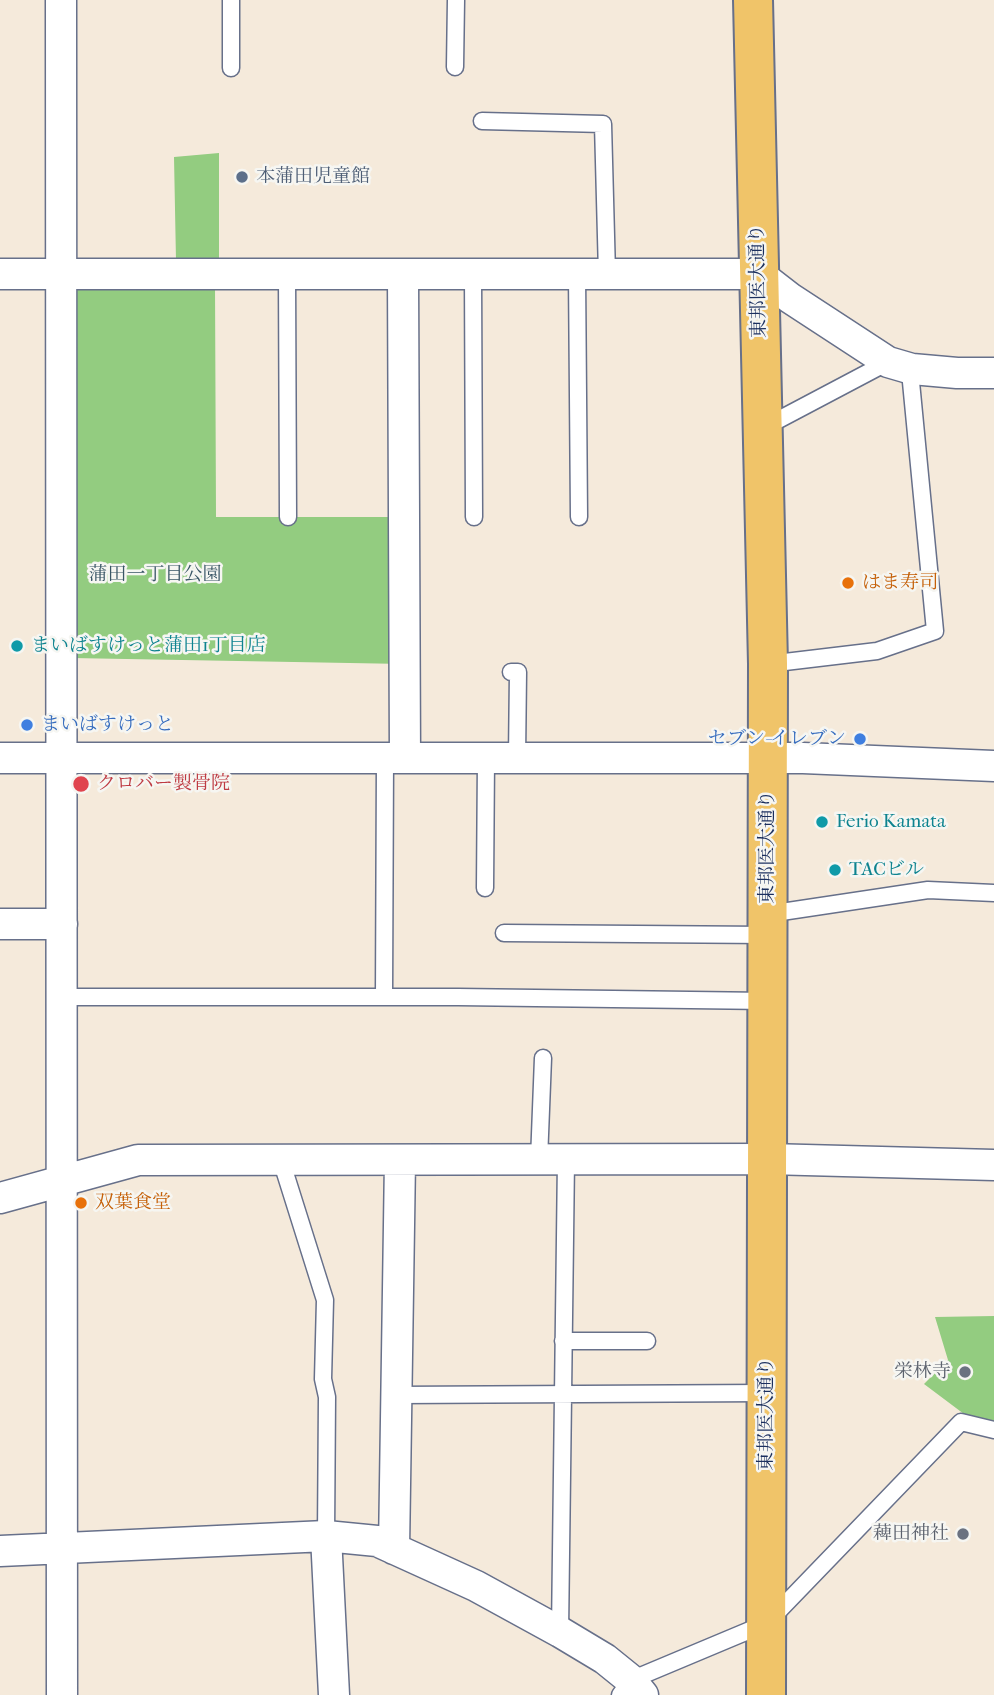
<!DOCTYPE html>
<meta charset="utf-8">
<style>
body{margin:0}
canvas{display:block;background:#f5eadb}
</style>
<canvas width="994" height="1695"></canvas>
<script>
const context = document.querySelector('canvas').getContext('2d');
context.lineJoin = 'round';
function fill(path, color) {
  context.fillStyle = color;
  context.fill(path, 'evenodd');
}
function toPath(rows) {
  const path = new Path2D();
  for (const r of rows) {
    path.moveTo(r[0], r[1]);
    for (let i = 2; i < r.length; i += 2) path.lineTo(r[i], r[i + 1]);
  }
  return path;
}
function trace(path, color, width, dash) {
  context.strokeStyle = color;
  context.lineWidth = width;
  context.lineCap = dash ? 'butt' : 'round';
  context.setLineDash(dash || []);
  context.stroke(path);
}
function drawText(font, color, halo, rows, align = 'center') {
  context.font = font + ' "IM FELL French Canon","Noto Serif JP",serif';
  context.lineWidth = 5;
  context.setLineDash([]);
  context.textBaseline = 'middle';
  context.strokeStyle = halo;
  context.fillStyle = color;
  for (const [text, x, y, turn = 0] of rows) {
    context.save();
    context.translate(x, y);
    context.rotate((+turn || 0) * Math.PI / 180);
    context.textAlign = isNaN(turn) ? turn : align;
    if (halo) context.strokeText(text, 0, 0);
    context.fillText(text, 0, 0);
    context.restore();
  }
}
const green = toPath([
 [219,153,219,260,176,261,174,157],
 [215,284,216,517,404,517,405,664,71,658,70,295,80,286],
 [994,1316,994,1421,964,1414,924,1384,948,1360,935,1317]
]);
const service = toPath([
 [455,67,456,0],
 [231,68,231,0],
 [482,121,603,124,607,274],
 [287,274,288,517],
 [473,274,474,517],
 [577,274,579,517],
 [763,428,888,362],
 [768,664,877,651,935,631,911,382,912,369],
 [511,672,518,672,517,758],
 [485,888,486,758],
 [768,914,928,890,994,893],
 [504,933,768,935],
 [62,997,458,997,768,1001],
 [384,997,385,758],
 [281,1160,325,1300,323,1379,327,1397,326,1536],
 [539,1160,543,1058],
 [563,1341,647,1341],
 [397,1395,766,1393],
 [560,1632,566,1159],
 [620,1695,631,1680,767,1623,961,1422,994,1430]
]);
const minor = toPath([
 [61,0,62,1695],
 [0,274,759,274,790,298,888,362,912,369,957,373,994,373],
 [403,274,405,758],
 [0,758,803,758,994,766],
 [0,924,62,924],
 [0,1198,138,1160,768,1159,994,1165],
 [326,1536,334,1695],
 [394,1549,400,1160],
 [0,1551,326,1536,377,1541,476,1586,560,1632,605,1659,631,1680,643,1695]
]);
const primary = toPath([
 [753,0,768,664,766,1695]
]);
const markers = [
 [242,177,7,"#5c6f8a"],
 [848,583,7,"#e8710a"],
 [17,646,7,"#0f9aa8"],
 [27,725,7,"#3f7fe0"],
 [860,739,7,"#3f7fe0"],
 [81,784,9,"#e0444e"],
 [822,822,7,"#0f9aa8"],
 [835,870,7,"#0f9aa8"],
 [81,1203,7,"#e8710a"],
 [965,1372,7,"#6b7280"],
 [963,1534,7,"#6b7280"]
];
const serviceNames = [
 ["本蒲田児童館",256,177]
];
const streetNames = [
 ["東邦医大通り",759,281,-91],
 ["東邦医大通り",768,847,-90],
 ["東邦医大通り",767,1414,-90]
];
const parkNames = [
 ["蒲田一丁目公園",155,575]
];
const foodNames = [
 ["はま寿司",862,583],
 ["双葉食堂",95,1203]
];
const cultureNames = [
 ["まいばすけっと蒲田1丁目店",31,646],
 ["Ferio Kamata",836,822],
 ["TACビル",849,870]
];
const shopNames = [
 ["まいばすけっと",41,725],
 ["セブン-イレブン",846,739,"right"]
];
const healthNames = [
 ["クロバー製骨院",97,784]
];
const worshipNames = [
 ["栄林寺",951,1372],
 ["薭田神社",949,1534]
];
fill(green, '#93cc80');
trace(service, '#67708a', 19);
trace(minor, '#67708a', 33);
trace(primary, '#67708a', 42);
trace(service, '#fff', 16);
trace(minor, '#fff', 30);
trace(primary, '#f0c469', 38);
for (const [x, y, r, color] of markers) {
  const dot = new Path2D();
  dot.arc(x, y, r, 0, 2 * Math.PI);
  context.fillStyle = color;
  context.fill(dot);
  trace(dot, '#f6f6f2', 2.5);
}
drawText('19px', '#4e5e75', '#f6f6f2', serviceNames, 'left');
drawText('19px', '#1b2f5e', '#f6f6f2', streetNames);
drawText('19px', '#395666', '#f6f6f2', parkNames);
drawText('19px', '#c56008', '#f6f6f2', foodNames, 'left');
drawText('19px', '#0d838f', '#f6f6f2', cultureNames, 'left');
drawText('19px', '#366cbe', '#f6f6f2', shopNames, 'left');
drawText('19px', '#be3a42', '#f6f6f2', healthNames, 'left');
drawText('19px', '#5b616d', '#f6f6f2', worshipNames, 'right');
</script>
